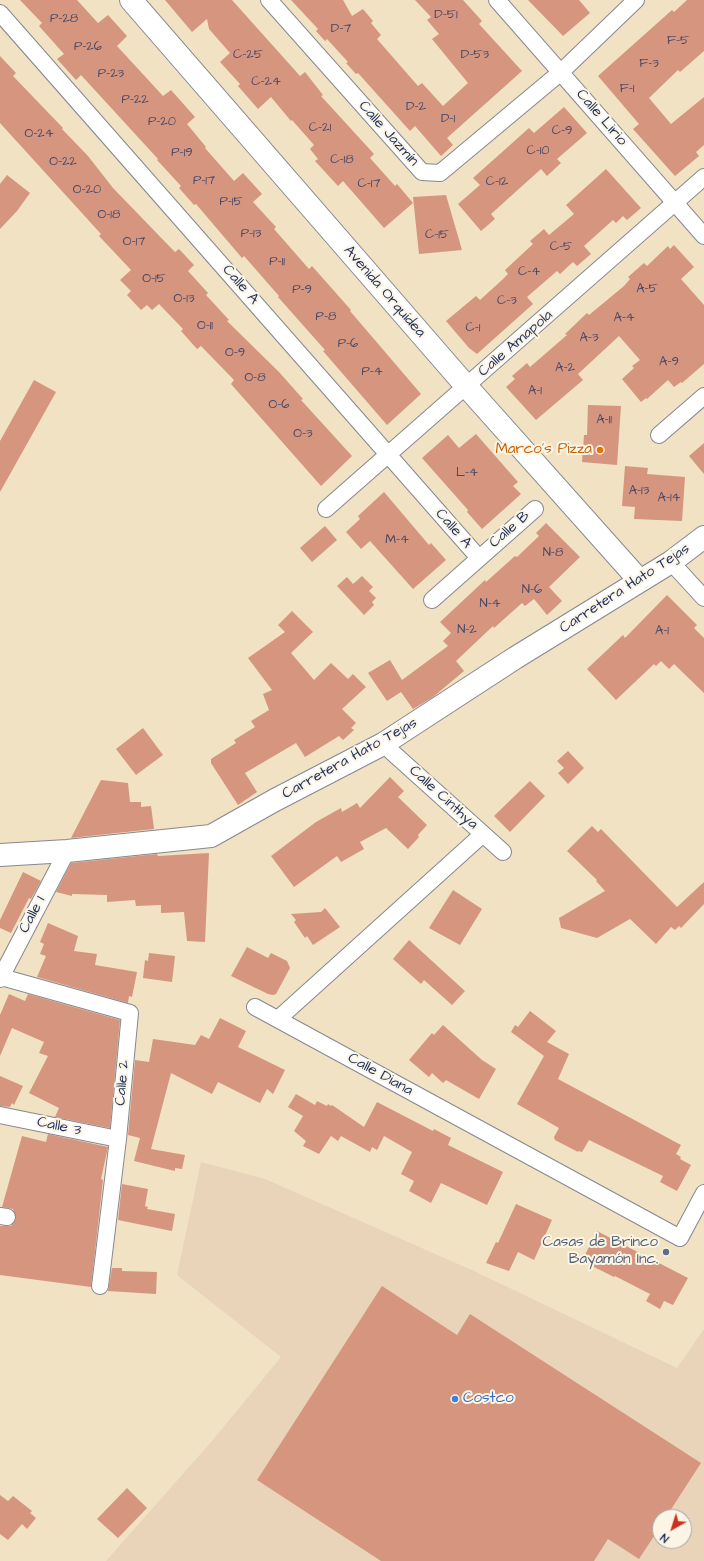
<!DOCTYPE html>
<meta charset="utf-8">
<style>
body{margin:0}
#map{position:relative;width:704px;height:1561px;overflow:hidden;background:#f0e2c3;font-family:"Architects Daughter",sans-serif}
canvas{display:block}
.north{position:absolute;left:652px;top:1509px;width:40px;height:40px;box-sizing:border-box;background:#fcf5e5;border:1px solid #a2a6af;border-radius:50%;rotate:219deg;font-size:11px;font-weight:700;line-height:16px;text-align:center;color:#1b2f5e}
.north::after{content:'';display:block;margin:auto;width:14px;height:18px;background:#c8321e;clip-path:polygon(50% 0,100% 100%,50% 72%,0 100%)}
</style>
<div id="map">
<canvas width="704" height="1561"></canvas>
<div class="north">N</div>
</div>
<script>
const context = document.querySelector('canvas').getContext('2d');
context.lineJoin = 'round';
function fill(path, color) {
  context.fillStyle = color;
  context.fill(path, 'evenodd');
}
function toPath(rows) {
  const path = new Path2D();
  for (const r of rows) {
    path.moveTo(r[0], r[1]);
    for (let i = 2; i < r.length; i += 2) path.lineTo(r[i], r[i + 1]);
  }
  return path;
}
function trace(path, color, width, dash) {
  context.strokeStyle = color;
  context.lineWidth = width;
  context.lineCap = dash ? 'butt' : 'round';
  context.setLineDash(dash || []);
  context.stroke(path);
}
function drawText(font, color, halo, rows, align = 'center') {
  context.font = font + ' "Architects Daughter",sans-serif';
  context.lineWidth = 4;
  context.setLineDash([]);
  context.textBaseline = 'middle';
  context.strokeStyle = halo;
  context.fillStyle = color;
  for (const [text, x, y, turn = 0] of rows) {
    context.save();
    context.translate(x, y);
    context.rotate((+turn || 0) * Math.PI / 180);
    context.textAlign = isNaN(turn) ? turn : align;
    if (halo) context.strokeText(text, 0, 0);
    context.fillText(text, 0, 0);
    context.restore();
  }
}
const built = toPath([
 [201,1162,265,1179,474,1271,677,1368,704,1329,704,1561,106,1561,212,1441,281,1357,177,1275],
 [660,1517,684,1517,684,1541,660,1541]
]);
const building = toPath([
 [20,0,77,0,98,23,108,15,127,36,117,46,163,96,171,90,195,117,187,124,206,147,205,148,234,181,243,173,262,194,253,202,276,227,274,229,309,269,312,266,351,310,350,311,421,394,387,425,323,351,325,350,278,297,279,296,244,256,242,258,196,204,194,205,179,188,181,186,157,160,158,159,81,75,76,80,57,59,64,54,39,26,42,23],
 [165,0,232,0,292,67,300,76,305,72,323,95,321,96,374,154,370,158,395,186,397,184,413,203,384,228,343,181,338,186,315,161,318,159,310,149,314,145,292,120,291,121,271,97,258,109,238,86,240,84,220,62,230,53,209,29,207,19,192,32],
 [291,0,343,0,352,16,363,9,373,21,371,23,381,35,377,39,418,86,422,83,443,106,468,83,432,39,439,34,427,20,431,17,415,0,463,0,482,21,479,24,522,71,447,138,453,145,441,156,415,126,410,131,358,73,356,74,346,63,348,62,327,39,325,41,316,31,318,29],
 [528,0,579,0,590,13,563,36],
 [687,0,704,0,704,51,680,72,678,70,649,98,671,124,704,97,704,145,696,152,699,156,675,176,633,129,639,124,598,76,672,10,674,12],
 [0,56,16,73,13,76,63,128,62,129,88,156,113,188,171,248,175,252,179,249,194,265,188,271,208,293,206,295,229,320,227,321,279,372,303,399,301,400,352,456,321,486,231,384,234,380,201,346,197,349,181,331,183,329,159,304,152,310,147,305,141,310,127,295,131,291,120,280,131,270,99,236,101,234,0,123],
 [564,107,587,133,557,159,561,163,547,176,541,169,491,214,495,219,481,231,458,204,480,185,473,178,529,128,534,133],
 [606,169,641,208,627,220,623,216,616,223,613,220,584,246,591,254,577,266,573,262,560,274,557,271,527,297,533,304,477,354,469,348,446,321,476,296,480,300,502,280,508,274,505,270,533,244,530,241,544,229,549,235,574,214,566,205],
 [7,175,30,193,17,211,0,229,0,184],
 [446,195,462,250,419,254,413,197],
 [674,245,694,267,681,279,704,305,704,364,682,383,681,382,674,387,668,380,647,399,646,398,641,402,622,379,634,368,632,366,640,360,619,336,578,374,583,380,536,420,506,387,515,379,512,376,527,363,530,367,567,335,565,334,587,313,589,315,624,286,630,279,628,277,644,263,647,266,668,246,670,249],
 [34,380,56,392,0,492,0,441],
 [588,405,621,406,617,465,582,462,584,435,587,435],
 [476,434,518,482,513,486,521,494,482,529,467,512,468,510,422,458,448,435,459,448],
 [704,443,704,474,689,456],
 [625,466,648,468,647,474,685,477,682,521,634,519,635,507,622,506],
 [384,492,429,545,431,543,446,560,413,589,370,541,361,549,346,532,360,519,358,516],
 [546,523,580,557,549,587,562,601,547,615,534,599,525,606,522,603,494,628,493,626,456,661,464,671,433,697,413,709,401,692,387,701,368,673,390,660,402,680,448,646,443,641,451,633,440,622,485,580,486,582,515,556,517,557,539,536,536,533],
 [325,526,337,540,312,562,300,548],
 [362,576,373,587,369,591,376,598,372,602,374,605,364,615,337,586,347,577,353,584],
 [667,595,697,625,694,628,704,638,704,693,674,664,669,669,661,661,656,666,654,664,616,700,587,669,623,635,625,638],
 [292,611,313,632,291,653,314,680,331,663,348,679,353,674,366,687,342,709,356,723,351,728,354,730,343,740,339,736,305,757,296,743,245,773,257,792,238,805,211,763,211,759,236,743,234,740,255,727,251,721,269,710,263,694,272,690,248,658,285,632,278,625],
 [143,728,163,755,136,775,116,749],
 [568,751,584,768,568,784,558,773,564,768,557,761],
 [390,777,404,791,398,797,427,825,418,835,419,837,408,849,386,828,360,842,364,849,341,862,337,856,294,887,271,856,316,822,341,808,342,812,357,803,360,808],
 [101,780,128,783,130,802,141,802,141,807,151,806,154,829,71,838],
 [530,781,545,796,510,832,494,816],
 [592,826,598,832,601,829,677,907,704,882,704,904,681,928,679,926,675,930,671,927,656,944,630,919,597,938,561,928,559,918,605,891,596,881,597,880,567,851],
 [209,853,205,942,187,941,184,912,161,913,161,905,136,906,135,900,107,902,107,895,72,894,72,896,56,892,71,863,157,854,158,856],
 [23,872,41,881,31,899,29,898,11,933,0,928,0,920],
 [453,890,482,909,460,945,429,928],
 [325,908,340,927,313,945,307,936,305,938,294,922,296,920,291,914,321,912],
 [48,923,78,936,74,951,97,954,95,965,137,972,132,997,129,996,128,1003,37,977,46,956,40,954,44,944,40,942],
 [409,940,465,991,452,1005,424,980,421,984,393,959],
 [247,947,268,958,271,953,287,961,290,968,276,994,273,995,268,994,231,976],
 [149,953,175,956,172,982,143,978,145,960,148,961],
 [9,994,25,1001,28,994,120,1020,110,1128,55,1117,59,1108,29,1093,48,1056,39,1053,44,1042,12,1028,0,1056,0,1015],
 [530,1011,556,1031,547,1042,569,1054,558,1079,681,1145,676,1154,681,1157,680,1159,691,1165,677,1191,660,1182,663,1176,589,1140,582,1152,578,1151,578,1152,555,1140,554,1137,559,1128,517,1104,544,1056,511,1032,515,1025,518,1027],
 [220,1018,246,1031,238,1047,285,1070,273,1094,267,1089,260,1103,218,1082,212,1094,171,1073,151,1149,185,1155,182,1169,175,1168,175,1171,134,1161,140,1138,128,1135,135,1060,149,1062,153,1039,195,1045,201,1035,209,1039],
 [443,1025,482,1060,496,1069,479,1099,446,1080,443,1083,432,1073,429,1077,409,1060,432,1033,434,1035],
 [0,1076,23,1086,14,1105,12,1103,10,1107,0,1106],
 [296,1094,315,1105,317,1101,327,1106,328,1104,331,1106,332,1105,364,1127,377,1102,433,1131,434,1129,451,1138,448,1145,503,1172,487,1205,441,1183,431,1203,409,1191,414,1181,401,1174,412,1152,384,1136,377,1150,372,1147,370,1152,341,1136,338,1141,331,1136,319,1154,303,1146,306,1141,294,1131,303,1116,288,1107],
 [48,1134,108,1147,101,1179,103,1180,91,1287,0,1275,0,1226,11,1226,16,1218,13,1209,2,1207,22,1136,46,1142],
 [122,1184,148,1189,145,1206,148,1207,147,1209,175,1214,172,1231,118,1220],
 [516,1204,552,1220,534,1260,518,1252,509,1271,486,1263,496,1242,498,1243],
 [597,1231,688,1278,673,1305,664,1301,660,1309,646,1301,650,1294,615,1276,614,1277,582,1261],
 [112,1268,122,1268,122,1271,157,1272,156,1294,108,1291],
 [382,1286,457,1335,470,1314,701,1463,666,1517,660,1517,660,1527,639,1559,608,1539,594,1561,381,1561,257,1480],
 [127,1488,147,1508,118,1538,97,1519],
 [0,1495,8,1501,13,1496,32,1511,30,1513,36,1518,27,1529,22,1524,8,1540,0,1534]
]);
const street = toPath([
 [269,0,422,172,440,173,561,72,636,0],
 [497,0,704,236],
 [0,13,479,558],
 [659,435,704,396],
 [326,509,704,177],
 [671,562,704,598],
 [432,600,535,509],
 [383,744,503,852],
 [1,977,130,1013,118,1139,100,1286],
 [0,979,67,851],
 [255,1007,680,1238,704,1193],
 [278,1019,483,834],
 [0,1115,118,1139],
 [0,1216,7,1217]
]);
const secondary = toPath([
 [131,0,467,387,640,581],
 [0,855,67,851,211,836,275,800,383,744,515,658,671,562,704,537]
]);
const markers = [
 [600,450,4,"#e8710a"],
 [666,1252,4,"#5c6f8a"],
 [455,1399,4,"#3f7fe0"]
];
const numberNames = [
 ["D-51",446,15],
 ["P-28",64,19],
 ["D-7",341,29],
 ["F-5",678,41],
 ["P-26",88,47],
 ["C-25",248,55],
 ["D-53",475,55],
 ["F-3",649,64],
 ["P-23",111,74],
 ["C-24",266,82],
 ["F-1",627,89],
 ["P-22",135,100],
 ["D-2",416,107],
 ["D-1",448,119],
 ["P-20",162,122],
 ["C-21",320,128],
 ["C-9",562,131],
 ["O-24",39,134],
 ["C-10",538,151],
 ["P-19",182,153],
 ["C-18",342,160],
 ["O-22",63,162],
 ["P-17",204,181],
 ["C-12",497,182],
 ["C-17",369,184],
 ["O-20",87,190],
 ["P-15",231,202],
 ["O-18",109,215],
 ["P-13",251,234],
 ["C-15",437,235],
 ["O-17",134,242],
 ["C-5",561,247],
 ["P-11",277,262],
 ["C-4",529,272],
 ["O-15",154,279],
 ["A-5",647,289],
 ["P-9",302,290],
 ["O-13",184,299],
 ["C-3",507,301],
 ["P-8",326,317],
 ["A-4",624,318],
 ["O-11",205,326],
 ["C-1",473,328],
 ["A-3",589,338],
 ["P-6",348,344],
 ["O-9",235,353],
 ["A-9",669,362],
 ["A-2",565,368],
 ["P-4",372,372],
 ["O-8",255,378],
 ["A-1",535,391],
 ["O-6",279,405],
 ["A-11",604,420],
 ["O-3",303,434],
 ["L-4",467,473],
 ["A-13",639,491],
 ["A-14",669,498],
 ["M-4",397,540],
 ["N-8",553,553],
 ["N-6",532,590],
 ["N-4",490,604],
 ["N-2",467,630],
 ["A-1",662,631]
];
const streetNames = [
 ["Calle Lirio",601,118,49],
 ["Calle Jazmín",388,134,48],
 ["Calle A",240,285,49],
 ["Avenida Orquídea",384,292,49],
 ["Calle Amapola",516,344,-41],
 ["Calle A",453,529,49],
 ["Calle B",510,530,-41],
 ["Carretera Hato Tejas",625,589,-33],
 ["Carretera Hato Tejas",350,759,-29],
 ["Calle Cinthya",443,798,42],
 ["Calle 1",33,915,-62],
 ["Calle Diana",380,1075,29],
 ["Calle 2",123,1083,-85],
 ["Calle 3",59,1127,12]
];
const foodNames = [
 ["Marco's Pizza",592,450]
];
const serviceNames = [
 ["Casas de Brinco",658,1243],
 ["Bayamón Inc.",658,1260]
];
const shopNames = [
 ["Costco",463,1399]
];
fill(built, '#ead4b9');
fill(building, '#d6957f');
trace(street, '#868890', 18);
trace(secondary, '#868890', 24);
trace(street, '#fff', 16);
trace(secondary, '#fff', 22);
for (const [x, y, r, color] of markers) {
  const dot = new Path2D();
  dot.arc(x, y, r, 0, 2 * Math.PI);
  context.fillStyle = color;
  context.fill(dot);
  trace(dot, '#fcf5e5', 1.5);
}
drawText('13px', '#4a4866', null, numberNames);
drawText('15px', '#1b2f5e', '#fcf5e5', streetNames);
drawText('15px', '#c56008', '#fcf5e5', foodNames, 'right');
drawText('15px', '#4e5e75', '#fcf5e5', serviceNames, 'right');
drawText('15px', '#366cbe', '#fcf5e5', shopNames, 'left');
</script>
